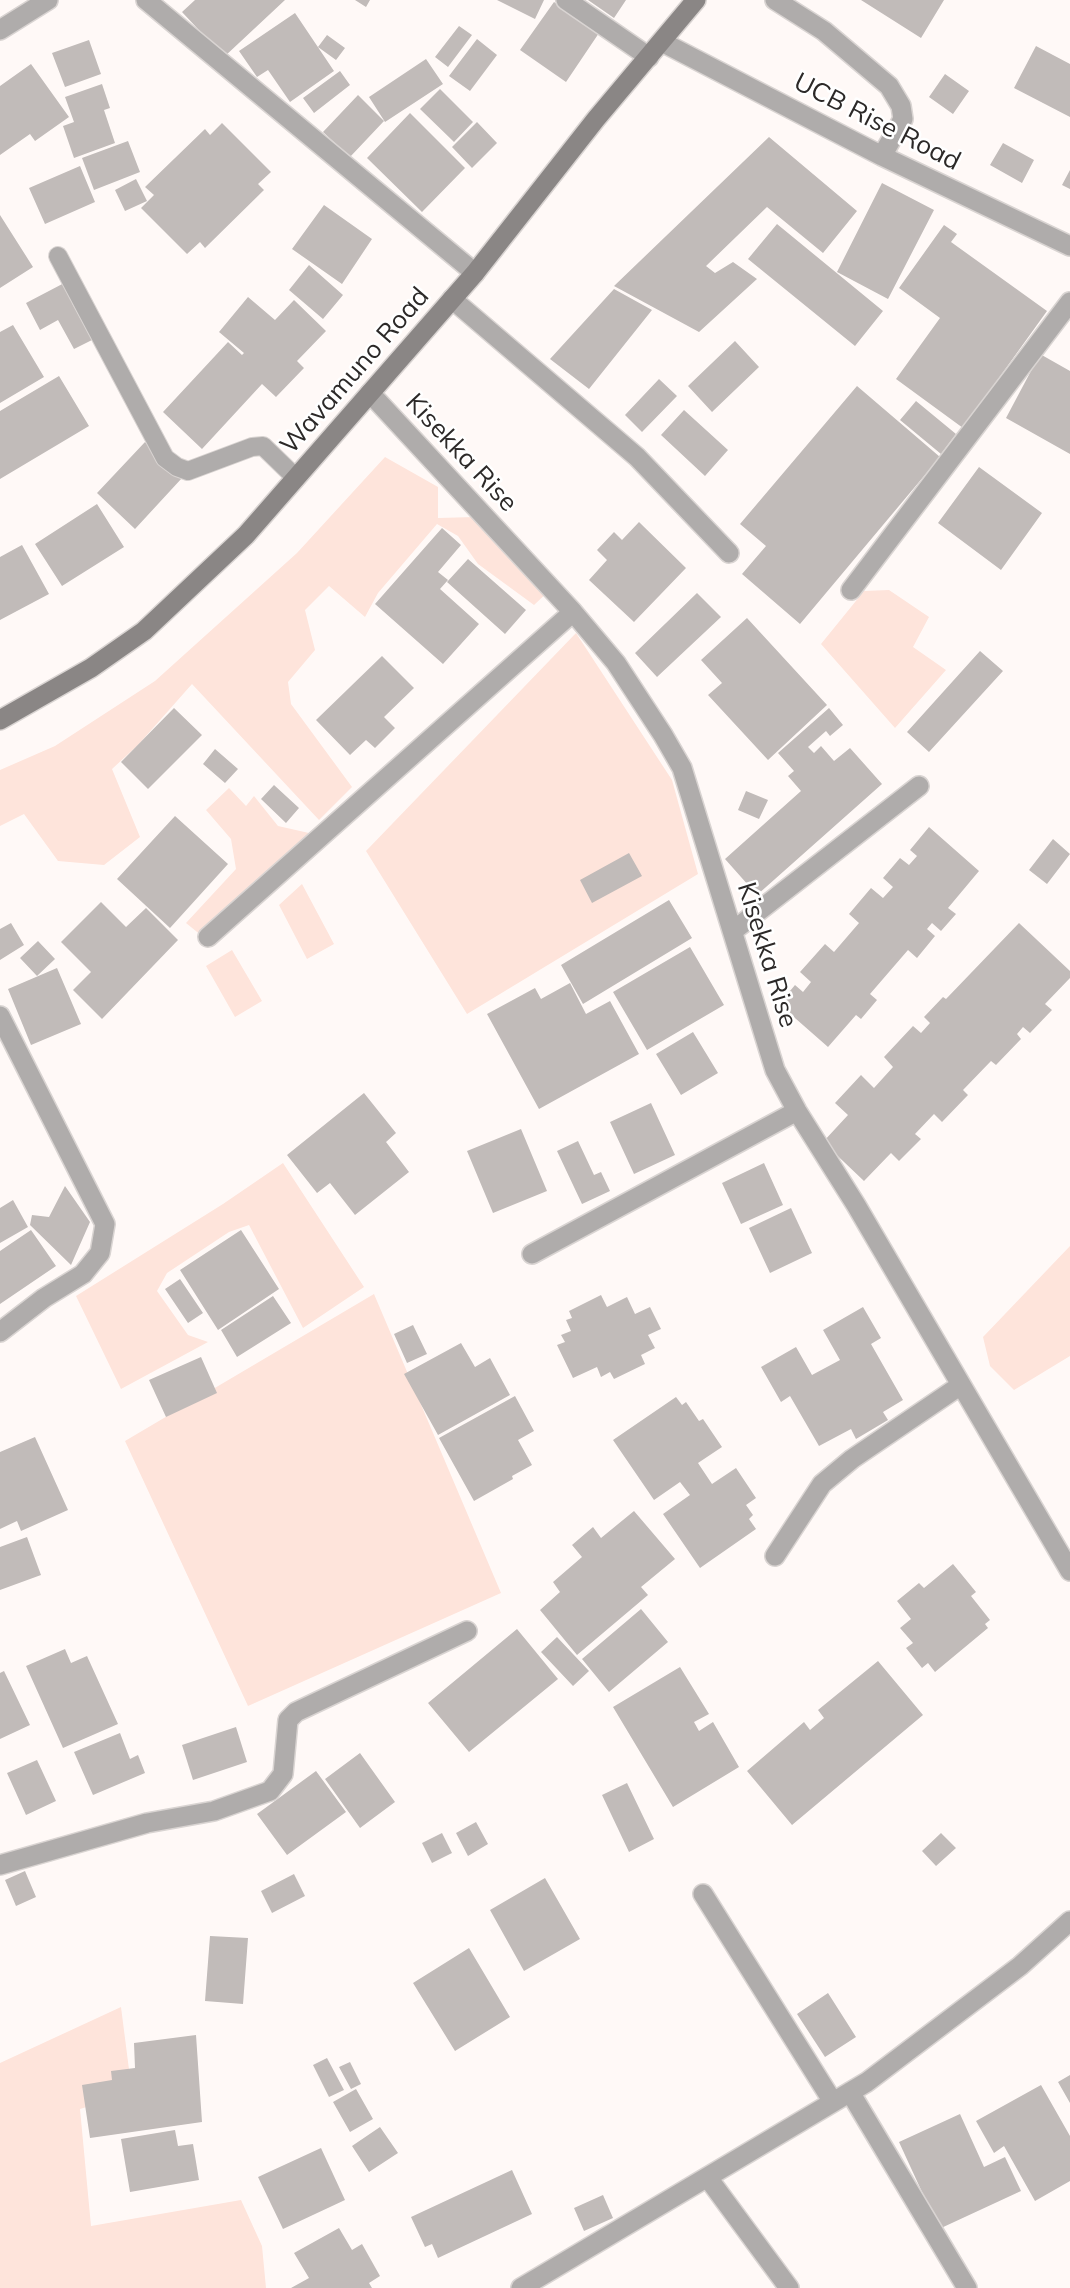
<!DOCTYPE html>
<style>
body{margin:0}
canvas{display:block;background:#fff9f7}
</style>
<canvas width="1070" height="2288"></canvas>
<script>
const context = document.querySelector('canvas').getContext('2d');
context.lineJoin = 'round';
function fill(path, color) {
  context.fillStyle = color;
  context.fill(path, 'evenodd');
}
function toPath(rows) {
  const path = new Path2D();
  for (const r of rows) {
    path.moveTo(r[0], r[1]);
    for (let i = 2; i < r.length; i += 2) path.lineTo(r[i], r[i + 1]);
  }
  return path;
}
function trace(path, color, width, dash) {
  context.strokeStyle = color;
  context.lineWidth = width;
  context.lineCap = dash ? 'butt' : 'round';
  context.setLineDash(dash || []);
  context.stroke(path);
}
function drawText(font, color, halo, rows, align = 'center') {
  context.font = font + ' Mulish,sans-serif';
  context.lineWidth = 5;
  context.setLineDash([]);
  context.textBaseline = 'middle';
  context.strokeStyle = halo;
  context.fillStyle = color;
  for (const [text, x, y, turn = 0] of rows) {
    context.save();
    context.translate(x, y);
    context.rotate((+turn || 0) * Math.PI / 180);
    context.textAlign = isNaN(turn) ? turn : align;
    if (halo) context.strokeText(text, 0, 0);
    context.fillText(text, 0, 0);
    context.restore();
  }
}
const green = toPath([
 [385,457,438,487,438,518,475,517,550,590,534,605,478,564,458,536,437,524,378,593,365,617,329,586,305,610,315,650,288,682,291,704,352,787,319,820,192,684,138,745,112,769,140,837,104,865,58,861,24,814,0,826,0,770,55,746,155,681,297,553],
 [889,590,929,617,913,647,946,670,895,728,821,644,864,591],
 [576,633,672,780,698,874,467,1014,366,851],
 [229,788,246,806,254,796,278,826,309,833,202,936,186,923,236,869,231,839,206,810],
 [302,884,334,944,307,959,279,905],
 [232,950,262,1001,235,1017,206,966],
 [283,1163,364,1287,303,1328,249,1225,229,1232,167,1273,157,1291,188,1335,208,1342,121,1389,76,1296,223,1204],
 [1070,1246,1070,1356,1014,1390,990,1366,983,1337],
 [374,1294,501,1593,248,1706,125,1441],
 [121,2007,132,2093,80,2109,91,2226,241,2200,262,2246,266,2288,0,2288,0,2063]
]);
const building = toPath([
 [195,0,285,0,224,57,182,12],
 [355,0,370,0,366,7],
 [497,0,544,0,535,19],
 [588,0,626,0,614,18],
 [861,0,944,0,921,38],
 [554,2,599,33,566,82,520,50],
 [295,13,334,71,290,102,268,70,257,77,239,51],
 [459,26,472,35,448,67,435,57],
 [327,35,345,48,336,60,318,47],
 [477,39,497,55,470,91,449,76],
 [89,40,101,74,65,87,52,53],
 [1036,46,1070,64,1070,117,1014,88],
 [426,59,443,84,385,122,369,97],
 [31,64,69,117,35,141,30,134,0,155,0,86],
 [340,71,350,85,314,113,303,98],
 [945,74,969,91,953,114,929,97],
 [102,84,110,108,104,110,115,143,74,158,63,126,74,122,65,97],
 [440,89,473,122,454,142,420,109],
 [358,95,384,121,350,157,323,132],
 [410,113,465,168,422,212,367,158],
 [477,122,497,143,472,168,452,147],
 [222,123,271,172,258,184,264,190,205,248,200,242,187,254,141,208,154,195,145,187,205,129,210,135],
 [769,137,857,211,823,253,767,207,706,266,715,273,733,262,757,279,699,332,614,286],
 [128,141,140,172,94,190,82,158],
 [1003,143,1034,160,1022,183,990,165],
 [80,166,95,202,45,224,29,188],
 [1070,170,1070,189,1062,185],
 [136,179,147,201,125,211,115,190],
 [882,183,934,210,888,299,837,272],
 [324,205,372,239,342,284,292,249],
 [0,215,33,267,0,288],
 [777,224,883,311,855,346,748,259],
 [944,225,957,234,951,242,1047,311,963,428,896,379,940,318,899,288],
 [309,265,343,295,323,319,289,290],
 [68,281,78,300,72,303,92,340,74,349,58,320,40,330,26,303],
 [614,289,652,310,589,389,550,359],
 [248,297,275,320,294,300,326,331,297,361,304,368,276,397,262,384,202,449,163,412,228,342,242,355,244,353,219,332],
 [13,325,44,377,0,403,0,332],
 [735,341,759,367,712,412,688,386],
 [1040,354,1070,371,1070,454,1006,418],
 [59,376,89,426,0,479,0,411],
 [659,379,677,396,642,432,625,415],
 [857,386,940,457,800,624,742,574,766,546,740,524],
 [916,401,956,434,941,454,900,420],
 [684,410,728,450,705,476,661,435],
 [145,442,182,478,135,529,97,493],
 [979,467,1042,513,1001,570,938,523],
 [97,504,124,547,62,586,35,544],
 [639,522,686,568,634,622,589,580,607,560,597,550,614,532,622,540],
 [442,528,461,545,438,572,448,580,440,589,479,624,443,664,375,604],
 [22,545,49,594,0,620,0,557],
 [468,559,526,610,505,634,447,582],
 [697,593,721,617,657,677,635,653],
 [747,618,827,705,768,760,708,695,722,683,701,660],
 [980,651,1003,671,929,752,907,732],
 [382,656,414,688,384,717,395,728,375,748,366,740,350,755,316,720],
 [174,708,202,735,148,789,121,762],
 [829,708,843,725,830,736,826,731,808,747,814,753,821,746,834,761,850,748,882,784,757,895,725,859,801,791,788,776,794,771,778,753],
 [215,749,238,769,225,783,203,764],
 [274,785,299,808,286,823,261,799],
 [746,791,768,800,759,819,738,810],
 [175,816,228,864,170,928,117,879],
 [929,827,979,871,948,908,956,914,941,931,932,923,927,929,935,936,917,958,908,950,870,994,877,1000,861,1019,856,1015,828,1047,779,1004,795,985,803,992,811,982,800,972,825,944,834,952,859,923,849,914,871,888,883,898,893,887,883,878,900,858,909,865,917,856,910,850],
 [1053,839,1070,854,1047,884,1029,870],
 [629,853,642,876,592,903,580,880],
 [669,900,692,938,583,1004,561,965],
 [101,902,126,927,146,908,178,940,102,1019,73,990,91,972,61,942],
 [11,923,24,945,0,960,0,929],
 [1019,923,1070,971,1070,978,1045,1004,1052,1010,1030,1033,1023,1027,1017,1034,1021,1039,996,1065,991,1061,963,1090,968,1095,942,1122,934,1114,915,1134,921,1139,899,1161,891,1153,864,1181,823,1142,848,1115,835,1103,861,1075,874,1088,893,1067,884,1057,913,1026,921,1033,930,1023,924,1017,943,997,946,999],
 [38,941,55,959,37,976,20,958],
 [690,947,724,1005,647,1050,613,992],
 [57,968,81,1024,31,1045,8,989],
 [570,983,586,1014,610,1001,639,1054,539,1109,487,1014,535,988,541,999],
 [693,1032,718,1073,681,1095,656,1054],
 [364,1093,396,1133,386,1142,409,1172,355,1215,330,1183,317,1193,287,1155],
 [651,1103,675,1155,634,1174,610,1122],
 [521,1129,547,1191,493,1213,467,1151],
 [578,1141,594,1175,601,1172,610,1191,582,1204,557,1151],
 [764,1163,783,1205,741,1224,722,1183],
 [65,1186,90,1222,71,1265,30,1225,32,1215,49,1217],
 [13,1200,28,1227,0,1243,0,1208],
 [791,1208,812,1253,770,1273,749,1228],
 [31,1230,56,1266,0,1304,0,1251],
 [241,1230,279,1289,218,1330,180,1270],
 [180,1279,203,1313,188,1323,165,1289],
 [601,1295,607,1307,627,1297,635,1314,650,1307,661,1329,648,1335,655,1348,641,1355,645,1364,614,1379,610,1372,601,1377,597,1367,573,1378,557,1345,565,1342,561,1335,571,1331,566,1320,572,1318,569,1311],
 [273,1296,291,1323,237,1357,221,1330],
 [863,1307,881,1338,871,1344,903,1400,883,1412,888,1420,856,1439,851,1429,819,1446,790,1396,781,1402,761,1367,796,1347,812,1375,840,1360,823,1330],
 [413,1325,427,1354,407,1363,394,1334],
 [461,1343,475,1367,490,1358,510,1395,438,1435,404,1374],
 [201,1357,217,1393,166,1417,149,1380],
 [515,1396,534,1431,518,1440,532,1465,512,1476,513,1479,474,1501,439,1438],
 [676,1397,682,1405,686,1402,699,1421,703,1419,722,1447,698,1463,712,1484,736,1468,756,1498,746,1505,753,1515,749,1519,756,1529,700,1568,663,1514,690,1495,680,1482,654,1500,613,1440],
 [35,1437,68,1510,21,1531,17,1521,0,1529,0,1452],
 [634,1511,675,1559,641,1587,648,1595,577,1655,540,1610,560,1592,553,1582,582,1557,572,1545,593,1527,601,1538],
 [27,1537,41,1575,0,1590,0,1547],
 [953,1564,976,1592,971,1596,990,1620,985,1624,988,1628,935,1672,928,1663,922,1668,906,1648,913,1643,900,1628,911,1619,897,1601,919,1583,924,1588],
 [641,1609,668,1642,609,1692,582,1659],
 [517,1629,558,1679,469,1752,428,1703],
 [557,1637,589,1671,573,1686,541,1652],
 [65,1649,71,1663,87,1656,118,1724,63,1748,26,1666],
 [878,1661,923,1715,792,1825,747,1771,804,1722,810,1730,824,1718,818,1710],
 [680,1667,709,1714,694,1722,699,1731,713,1722,739,1767,673,1807,613,1707],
 [4,1671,30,1725,0,1739,0,1673],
 [236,1727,247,1762,193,1780,182,1745],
 [120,1733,130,1759,138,1755,145,1773,93,1795,74,1752],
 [360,1753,395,1802,360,1828,325,1779],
 [37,1760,56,1801,26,1815,7,1773],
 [316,1771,346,1812,287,1855,257,1814],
 [627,1783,654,1839,629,1852,602,1795],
 [476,1822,488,1844,468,1856,456,1833],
 [442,1833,452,1853,432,1863,422,1843],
 [941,1833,956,1848,936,1866,922,1851],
 [25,1871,36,1897,16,1906,5,1880],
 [294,1874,305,1896,272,1913,261,1891],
 [545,1878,580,1939,524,1971,490,1910],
 [210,1936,248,1938,243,2004,205,2001],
 [469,1948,510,2017,455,2051,413,1983],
 [828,1993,856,2037,825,2057,797,2014],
 [196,2035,202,2122,90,2138,82,2085,112,2080,111,2071,135,2068,134,2043],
 [327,2058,344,2090,329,2097,313,2065],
 [350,2062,361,2084,351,2089,339,2067],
 [1070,2075,1070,2103,1058,2082],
 [1041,2085,1070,2136,1070,2181,1035,2201,1004,2146,994,2153,976,2121],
 [356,2089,373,2119,350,2132,333,2102],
 [960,2114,984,2167,1005,2157,1021,2191,939,2229,899,2142],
 [380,2127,398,2153,369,2172,352,2146],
 [175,2130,178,2146,193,2144,199,2180,130,2192,121,2139],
 [321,2148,345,2200,283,2229,258,2177],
 [512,2170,532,2214,438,2258,432,2244,425,2247,411,2217],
 [603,2195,613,2218,584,2231,574,2208],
 [339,2228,352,2250,362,2244,380,2276,369,2283,372,2288,291,2288,309,2278,294,2253]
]);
const service = toPath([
 [58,256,165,458,177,467,188,471,252,447,263,446,296,478]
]);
const minor = toPath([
 [146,0,475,273],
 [566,0,649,57],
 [775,0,824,31,889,86,901,106,903,119,882,156],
 [0,30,48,0],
 [662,42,882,156,1070,246],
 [452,299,637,457,729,553],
 [370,393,573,612,616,663,663,735,682,768,775,1070,797,1111,856,1205,1070,1571],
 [851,590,1070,302],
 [733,931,919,786],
 [208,937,573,612],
 [0,1016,105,1224,100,1253,83,1274,44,1298,0,1332],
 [532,1254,797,1111],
 [775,1556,822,1484,852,1459,961,1385],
 [0,1865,147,1823,214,1811,270,1791,283,1774,288,1720,296,1712,467,1631],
 [703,1894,833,2102],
 [850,2092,967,2288],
 [708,2178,789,2288],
 [521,2288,867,2082,1020,1966,1070,1921]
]);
const secondary = toPath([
 [0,720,91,668,144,631,246,535,475,273,596,119,696,0]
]);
const streetNames = [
 ["UCB Rise Road",877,122,27],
 ["Wavamuno Road",355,371,-49],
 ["Kisekka Rise",461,453,47],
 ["Kisekka Rise",767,955,73]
];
fill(green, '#fee4db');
fill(building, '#c1bbb9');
trace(service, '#d9d4d2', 20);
trace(minor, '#d9d4d2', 22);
trace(secondary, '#d9d4d2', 22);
trace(service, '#afacab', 18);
trace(minor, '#afacab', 19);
trace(secondary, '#8a8685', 19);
drawText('26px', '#2c2928', '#fff', streetNames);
</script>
